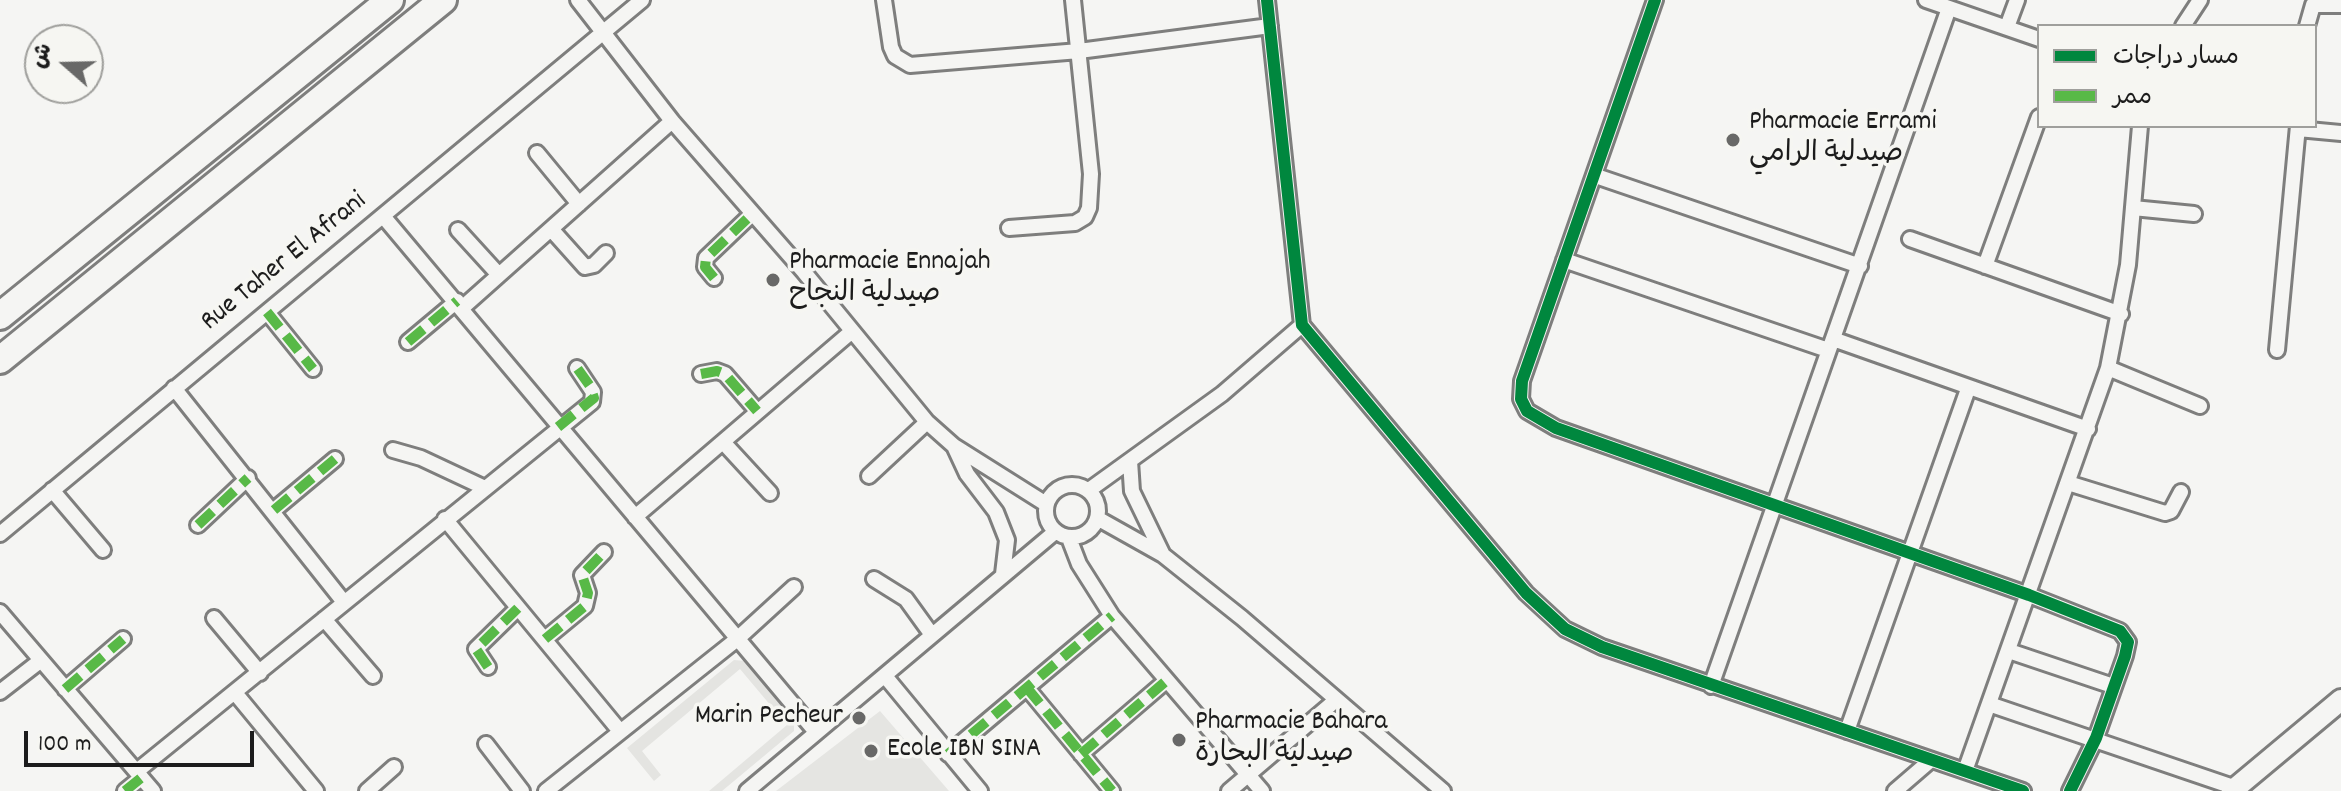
<!DOCTYPE html>
<meta charset="utf-8">
<style>
body{margin:0}
#map{position:relative;width:2341px;height:791px;overflow:hidden;background:#f5f5f3;font-family:Dekko,"Playpen Sans Arabic",sans-serif}
canvas{display:block}
.legend{position:absolute;left:2037px;top:24px;width:280px;height:104px;box-sizing:border-box;background:#f6f6f2;border:2px solid #9f9f9c;margin:0;padding:10px 14px;list-style:none;font-size:24px;color:#1c1c1c}
.legend li{display:flex;align-items:center;gap:16px;height:40px}
.legend b{width:40px;border:2px solid #9f9f9c}
.north{position:absolute;left:24px;top:24px;width:80px;height:80px;box-sizing:border-box;background:#f6f6f2;border:2px solid #9f9f9c;border-radius:50%;rotate:290deg;font-size:22px;font-weight:700;line-height:32px;text-align:center;color:#1c1c1c}
.north::after{content:'';display:block;margin:auto;width:28px;height:36px;background:#686867;clip-path:polygon(50% 0,100% 100%,50% 72%,0 100%)}
.scale{position:absolute;left:24px;top:731px;width:230px;height:36px;box-sizing:border-box;border:4px solid #1c1c1c;border-top:0;padding-left:10px;font-size:24px;line-height:28px;white-space:nowrap;color:#1c1c1c;-webkit-text-stroke:6px #f6f6f2;paint-order:stroke}
</style>
<div id="map">
<canvas width="2341" height="791"></canvas>
<ul class="legend">
<li><b style="height:10px;background:#00873e"></b>مسار دراجات</li>
<li><b style="height:10px;background:#58b947"></b>ممر</li>
</ul>
<div class="north">ش</div>
<div class="scale">100 m</div>
</div>
<script>
const context = document.querySelector('canvas').getContext('2d');
context.lineJoin = 'round';
function fill(path, color) {
  context.fillStyle = color;
  context.fill(path, 'evenodd');
}
function toPath(rows) {
  const path = new Path2D();
  for (const r of rows) {
    if (r.length === 3) {
      path.moveTo(r[0] + r[2], r[1]);
      path.arc(r[0], r[1], r[2], 0, 2 * Math.PI);
      continue;
    }
    path.moveTo(r[0], r[1]);
    for (let i = 2; i < r.length; i += 2) path.lineTo(r[i], r[i + 1]);
  }
  return path;
}
function trace(path, color, width, dash) {
  context.strokeStyle = color;
  context.lineWidth = width;
  context.lineCap = dash ? 'butt' : 'round';
  context.setLineDash(dash || []);
  context.stroke(path);
}
function drawText(font, color, halo, rows, align = 'center') {
  context.font = font + ' Dekko,"Playpen Sans Arabic",sans-serif';
  context.lineWidth = 7;
  context.setLineDash([]);
  context.textBaseline = 'middle';
  context.strokeStyle = halo;
  context.fillStyle = color;
  for (const [text, x, y, turn = 0] of rows) {
    context.save();
    context.translate(x, y);
    context.rotate((+turn || 0) * Math.PI / 180);
    context.textAlign = isNaN(turn) ? turn : align;
    if (halo) context.strokeText(text, 0, 0);
    context.fillText(text, 0, 0);
    context.restore();
  }
}
const built = toPath([
 [880,711,949,791,776,791]
]);
const green = toPath([
 [734,660,745,661,794,719,794,731,722,791,709,791,787,725,740,669,642,751,661,775,654,781,627,748]
]);
const street = toPath([
 [578,0,672,121,804,272,927,422,954,446,1046,504],
 [884,0,891,47,895,56,910,65,1079,51,1270,26],
 [1267,0,1302,325,1526,593,1565,629,1602,647,2023,791],
 [1655,0,1522,381,1521,399,1527,411,1556,428,2029,595,2120,631,2128,642,2125,656,2096,738,2070,791],
 [1926,0,2039,39],
 [2183,26,2200,0],
 [2307,26,2313,5,2341,5],
 [2007,27,2017,0],
 [2298,129,2341,133],
 [537,153,579,204],
 [1596,176,1860,266],
 [2133,208,2194,214],
 [383,216,816,732],
 [1009,228,1075,223,1085,217,1089,208,1091,174,1073,0],
 [551,229,585,267,594,265,606,253],
 [458,230,499,275],
 [1910,239,2121,314],
 [1564,260,1828,350],
 [1985,266,2039,117],
 [714,278,705,267,706,258,751,215],
 [462,308,672,121],
 [267,312,313,369],
 [1833,339,2088,429],
 [408,342,457,301],
 [2277,350,2298,126],
 [2108,368,2200,406],
 [701,374,717,371,725,374,757,411],
 [174,388,343,601],
 [723,442,770,493],
 [954,446,967,474,996,512,1007,540,1003,574],
 [393,450,421,458,485,488],
 [1130,461,1132,491,1163,555],
 [869,476,927,422],
 [2068,483,2165,513,2171,511,2181,492],
 [1072,511,26],
 [52,490,103,550],
 [1089,490,1222,394,1302,325],
 [274,510,335,459],
 [635,517,851,332],
 [1097,518,1163,555,1242,618,1443,791],
 [445,519,619,730],
 [198,525,248,478],
 [0,534,642,0],
 [1069,538,1079,564,1112,616,1262,791],
 [874,579,906,599,932,635],
 [0,612,153,791],
 [214,618,260,673],
 [324,619,373,676],
 [545,639,585,606,588,593,582,575,604,552],
 [2009,651,2113,686],
 [488,667,476,649,518,608],
 [885,676,980,791],
 [1711,686,1949,8],
 [1027,688,1112,791],
 [65,689,123,639],
 [0,692,40,661],
 [236,694,316,791],
 [1989,704,2236,788],
 [1847,731,1968,389],
 [486,744,522,791],
 [948,754,1112,616],
 [1081,754,1166,681],
 [137,771,592,402,593,392,577,368],
 [1965,771,2108,368,2128,265,2140,126],
 [125,791,141,778],
 [367,791,394,767],
 [546,791,736,640,794,587],
 [747,791,1055,532],
 [1229,791,1336,700],
 [1895,791,1931,760]
]);
const secondary = toPath([
 [2232,791,2341,700]
]);
const highway = toPath([
 [0,316,390,0],
 [0,360,443,0]
]);
const quiet = toPath([
 [714,278,705,267,706,258,751,215],
 [267,312,313,369],
 [408,342,457,301],
 [701,374,717,371,725,374,757,411],
 [558,427,594,398,590,386,577,368],
 [274,510,335,459],
 [198,525,248,478],
 [545,639,585,606,588,593,582,575,604,552],
 [488,667,476,649,518,608],
 [1027,688,1112,791],
 [65,689,123,639],
 [948,754,1112,616],
 [1081,754,1166,681],
 [125,791,141,778]
]);
const cycleway = toPath([
 [1267,0,1302,325,1526,593,1565,629,1602,647,2023,791],
 [1655,0,1522,381,1521,399,1527,411,1556,428,2029,595,2120,631,2128,642,2125,656,2096,738,2070,791]
]);
const markers = [
 [1733,140,8,"#686867"],
 [773,280,8,"#686867"],
 [859,718,8,"#686867"],
 [1179,740,8,"#686867"],
 [871,751,8,"#686867"]
];
const poiNames = [
 ["Pharmacie Errami",1749,124],
 ["صيدلية الرامي",1749,156],
 ["Pharmacie Ennajah",789,264],
 ["صيدلية النجاح",789,296],
 ["Marin Pecheur",843,718,"right"],
 ["Pharmacie Bahara",1195,724],
 ["صيدلية البحارة",1195,756],
 ["Ecole IBN SINA",887,751]
];
const streetNames = [
 ["Rue Taher El Afrani",285,263,-39]
];
fill(built, '#e5e5e2');
fill(green, '#e4e4e1');
trace(street, '#7e7e7d', 20);
trace(secondary, '#7e7e7d', 26);
trace(highway, '#7e7e7d', 32);
trace(street, '#f5f5f3', 14);
trace(secondary, '#f5f5f3', 20);
trace(highway, '#f5f5f3', 26);
trace(quiet, '#58b947', 10, [20, 10]);
trace(cycleway, '#00873e', 12);
for (const [x, y, r, color] of markers) {
  const dot = new Path2D();
  dot.arc(x, y, r, 0, 2 * Math.PI);
  context.fillStyle = color;
  context.fill(dot);
  trace(dot, '#f6f6f2', 3);
}
drawText('28px', '#1c1c1c', '#f6f6f2', poiNames, 'left');
drawText('28px', '#1c1c1c', '#f6f6f2', streetNames);
</script>
